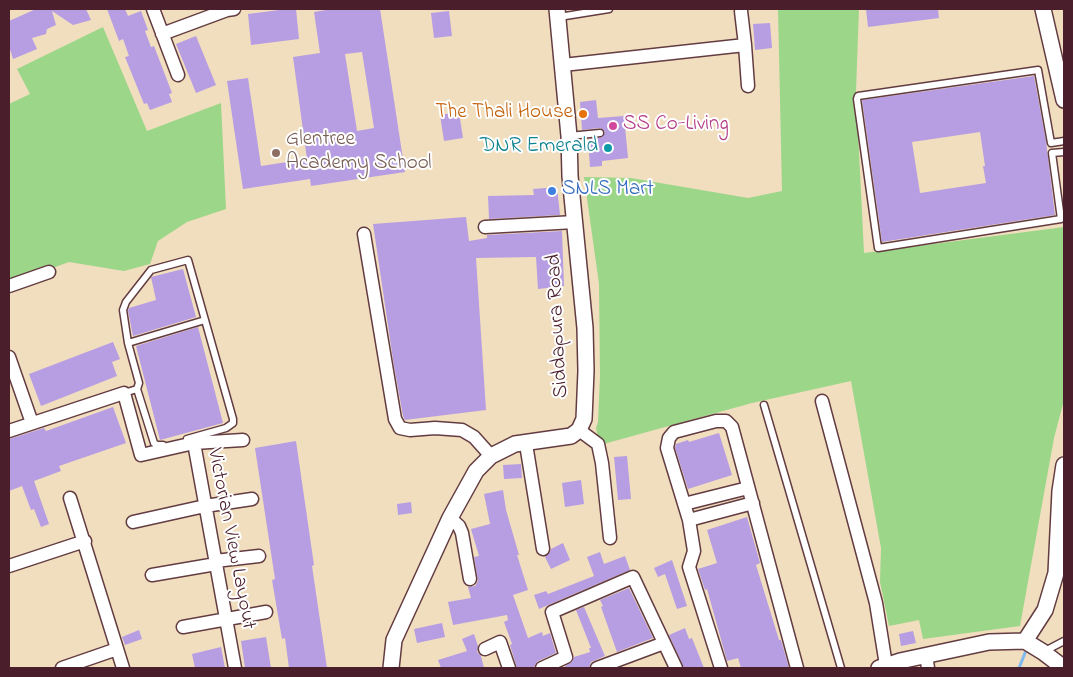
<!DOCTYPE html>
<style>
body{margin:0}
#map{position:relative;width:1073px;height:677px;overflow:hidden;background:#f1debf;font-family:"Indie Flower",sans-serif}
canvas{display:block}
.frame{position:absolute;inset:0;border:10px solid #4a1f2b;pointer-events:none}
</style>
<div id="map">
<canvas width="1073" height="677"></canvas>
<div class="frame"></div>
</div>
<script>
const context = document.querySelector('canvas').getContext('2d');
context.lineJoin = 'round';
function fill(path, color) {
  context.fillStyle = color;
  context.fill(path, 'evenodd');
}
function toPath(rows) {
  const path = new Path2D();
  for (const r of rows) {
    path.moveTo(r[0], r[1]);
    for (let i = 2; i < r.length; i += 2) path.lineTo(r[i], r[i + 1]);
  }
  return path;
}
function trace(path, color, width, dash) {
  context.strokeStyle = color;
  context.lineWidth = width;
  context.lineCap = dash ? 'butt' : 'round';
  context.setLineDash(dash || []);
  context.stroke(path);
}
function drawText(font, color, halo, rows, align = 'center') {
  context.font = font + ' "Indie Flower",sans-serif';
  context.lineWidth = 4;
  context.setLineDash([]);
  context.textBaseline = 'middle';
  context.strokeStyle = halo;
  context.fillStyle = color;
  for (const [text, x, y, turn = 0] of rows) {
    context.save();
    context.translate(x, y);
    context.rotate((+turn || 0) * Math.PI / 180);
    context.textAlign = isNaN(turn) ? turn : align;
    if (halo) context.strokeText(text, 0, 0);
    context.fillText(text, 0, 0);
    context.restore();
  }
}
const green = toPath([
 [778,9,859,9,856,91,864,253,1064,227,1064,400,1054,438,1020,626,923,639,919,620,889,626,880,582,881,548,851,381,752,403,600,445,596,428,598,422,600,376,599,284,584,177,631,178,748,198,782,191],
 [103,27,147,131,221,103,226,209,187,222,158,241,150,264,124,271,69,262,9,284,9,104,30,94,17,69]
]);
const stream = toPath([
 [1019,668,1025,653]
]);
const building = toPath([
 [36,9,67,9,68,10,86,9,91,20,73,25,52,11,56,25,47,29,46,34,32,38,37,49,13,59,9,46,9,21],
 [107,9,125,9,128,16,141,11,148,30,145,31,151,47,154,46,172,93,169,94,172,102,150,110,147,103,144,104,125,57,129,56,123,39,119,41],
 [287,9,296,9,299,39,251,45,248,14],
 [332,9,380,9,405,172,311,186,310,179,243,189,227,81,248,78,261,166,307,159,293,57,320,53,314,12],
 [362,52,374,128,357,131,345,54],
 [866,9,938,9,939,18,868,27],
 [449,11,452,36,434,38,431,13],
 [770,23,772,48,755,50,753,24],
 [196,36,216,85,196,93,176,44],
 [1034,76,1046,141,1055,215,882,242,862,100],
 [980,132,985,166,983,166,986,183,920,193,912,142],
 [596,100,598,118,624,116,628,158,602,161,602,166,590,167,588,139,602,137,605,132,600,128,582,130,580,102],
 [459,112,463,138,444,141,440,115],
 [557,187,560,215,489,219,488,196,534,195,533,189],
 [466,217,469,241,487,238,487,235,562,231,564,286,538,289,536,257,476,258,486,410,405,420,403,416,394,366,373,224],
 [183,269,196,317,133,336,128,311,129,308,156,300,151,277],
 [198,327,223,423,160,440,136,346],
 [113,342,120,359,112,362,117,376,41,406,29,374],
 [113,407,126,443,59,466,61,471,34,481,49,524,41,527,34,509,31,510,22,486,9,491,9,439,44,428,46,431],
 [719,433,732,475,688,489,675,448,676,444,688,440,689,442],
 [296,441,314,565,312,566,327,668,289,668,285,638,282,639,272,580,275,579,255,448],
 [627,456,631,499,618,500,614,457],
 [521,464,522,478,504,479,503,465],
 [581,480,584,504,565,507,562,483],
 [503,490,506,510,519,555,517,555,528,590,513,595,528,638,542,632,543,636,550,633,556,653,538,661,533,668,517,668,510,645,512,644,504,622,508,620,507,615,453,625,448,602,471,598,468,587,475,586,478,581,474,557,479,556,471,529,490,524,484,494],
 [411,502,412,513,398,515,397,504],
 [747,517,760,563,756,565,779,640,781,640,789,668,741,668,738,658,727,661,707,589,705,590,698,569,717,563,707,530],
 [563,543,570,560,551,569,545,557,550,552,551,549],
 [600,552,604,564,625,556,630,570,539,609,534,595,546,591,548,594,594,576,587,557],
 [672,560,687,606,677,609,665,574,658,577,654,568],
 [629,588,653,638,617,652,601,607,603,606,600,600],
 [584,607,605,656,591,662,589,668,566,668,565,666,572,662,574,657,590,652,589,648,591,648,576,610],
 [442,623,445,637,417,643,414,629],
 [685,628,689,639,692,638,704,668,684,668,669,635],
 [139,630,142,639,125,645,122,637],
 [913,631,916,643,901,646,899,634],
 [474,634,478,646,477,652,481,656,484,668,441,668,438,660,467,651,462,639],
 [266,637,271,668,245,668,241,641],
 [221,647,225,668,195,668,192,654]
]);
const service = toPath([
 [559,17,609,9],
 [569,136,600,133],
 [1064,141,1051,143,1038,70,858,96,857,99,878,248,1061,219,1052,153,1064,152],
 [137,389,154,443,157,445,163,445],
 [124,393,137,389,139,383,128,343,205,320,188,260,151,270,126,302,123,310,128,343],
 [764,405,841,668],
 [187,439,226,428,233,423,233,419,205,320],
 [1043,652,1064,641]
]);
const minor = toPath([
 [153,9,178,75],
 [162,34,227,10,234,9],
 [745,45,748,86],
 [563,65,745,45,741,11],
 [485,227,575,222],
 [364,234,395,419,400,428,410,430,435,428,462,430,474,437,491,456],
 [9,286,49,272],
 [9,357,32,423],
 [822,401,876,603,886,665],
 [579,430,598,444,602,463,610,538],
 [9,431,124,393,141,455,194,443,235,668],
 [194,443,243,440],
 [526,444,543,549],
 [70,498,123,668],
 [684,504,748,488],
 [450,518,459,526,462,533,470,579],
 [689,520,753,503],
 [133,522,205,506,252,499],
 [215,561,259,556],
 [9,566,85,541],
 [152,575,216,564],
 [183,627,266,612],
 [485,649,500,642,509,668],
 [926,655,928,668],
 [62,668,117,649],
 [542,668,566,657,552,612,633,577,676,668],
 [597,668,664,643],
 [721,668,689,567,694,551,689,520,667,448,669,438,674,432,716,421,726,421,732,427,797,668]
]);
const tertiary = toPath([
 [1043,9,1064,100],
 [1025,641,1045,610,1056,573,1060,491,1064,465],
 [1025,641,1043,652,1064,668],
 [391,668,394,640,450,518,476,471,491,456,515,444,571,436,579,430,584,419,586,371,585,328,570,176,569,136,557,9],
 [879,668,900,661,989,642,1025,641]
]);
const markers = [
 [583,114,5,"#e8710a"],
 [613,126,5,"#d1479c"],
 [608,148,5,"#0f9aa8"],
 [276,153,5,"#8d6e63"],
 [552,191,5,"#3f7fe0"]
];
const foodNames = [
 ["The Thali House",573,114]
];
const hotelNames = [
 ["SS Co-Living",623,126]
];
const educationNames = [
 ["Glentree",286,141],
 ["Academy School",286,165]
];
const cultureNames = [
 ["DNR Emerald",598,148]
];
const shopNames = [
 ["SNLS Mart",562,191]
];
const streetNames = [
 ["Siddapura Road",559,326,-93],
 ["Victorian View Layout",230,539,79]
];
fill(green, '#9cd689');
trace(stream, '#7fb9f0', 3);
fill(building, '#b79de2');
trace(service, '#633c41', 9);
trace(minor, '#633c41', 15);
trace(tertiary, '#633c41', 18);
trace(service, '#fff', 6);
trace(minor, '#fff', 12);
trace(tertiary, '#fff', 15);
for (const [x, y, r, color] of markers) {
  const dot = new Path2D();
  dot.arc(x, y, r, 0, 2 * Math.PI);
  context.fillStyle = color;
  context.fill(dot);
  trace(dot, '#fff', 2);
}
drawText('21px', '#c56008', '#fff', foodNames, 'right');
drawText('21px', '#b23c85', '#fff', hotelNames, 'left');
drawText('21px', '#785e54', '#fff', educationNames, 'left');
drawText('21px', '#0d838f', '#fff', cultureNames, 'right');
drawText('21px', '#366cbe', '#fff', shopNames, 'left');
drawText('21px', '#4a1f2b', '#fff', streetNames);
</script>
